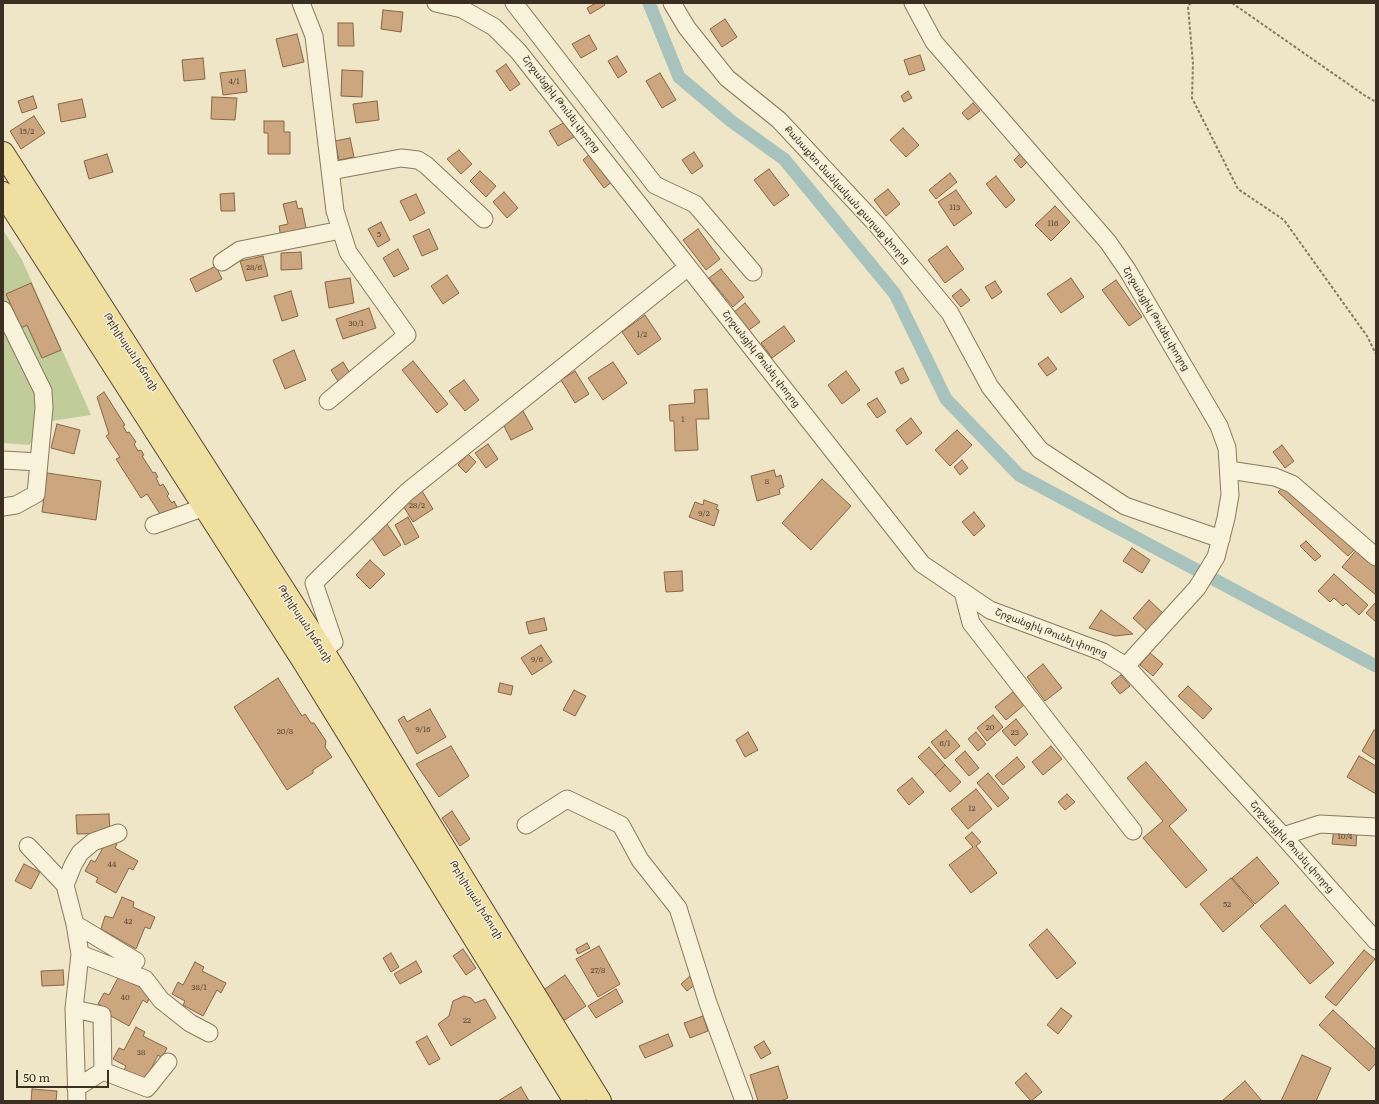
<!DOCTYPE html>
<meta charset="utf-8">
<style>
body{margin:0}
#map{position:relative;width:1379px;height:1104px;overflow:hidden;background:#eee6c7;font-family:Literata,serif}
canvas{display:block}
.frame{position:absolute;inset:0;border:4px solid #3a2f20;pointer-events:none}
.scale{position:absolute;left:16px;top:1070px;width:93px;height:18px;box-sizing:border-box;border:2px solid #3a2f20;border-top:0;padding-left:5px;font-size:12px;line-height:14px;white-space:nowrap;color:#3a2f20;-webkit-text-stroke:3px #f5efd7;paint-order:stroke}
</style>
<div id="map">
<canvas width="1379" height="1104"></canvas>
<div class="frame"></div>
<div class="scale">50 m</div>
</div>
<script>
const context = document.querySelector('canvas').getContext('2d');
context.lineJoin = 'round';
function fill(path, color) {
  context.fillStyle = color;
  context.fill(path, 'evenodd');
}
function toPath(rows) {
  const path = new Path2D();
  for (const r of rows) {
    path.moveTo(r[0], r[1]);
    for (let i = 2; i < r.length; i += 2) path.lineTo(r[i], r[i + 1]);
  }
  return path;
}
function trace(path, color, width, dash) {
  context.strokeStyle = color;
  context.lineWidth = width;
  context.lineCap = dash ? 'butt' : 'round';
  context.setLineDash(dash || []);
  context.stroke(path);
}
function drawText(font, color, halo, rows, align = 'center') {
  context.font = font + ' Literata,"Noto Sans Armenian",serif';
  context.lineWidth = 3;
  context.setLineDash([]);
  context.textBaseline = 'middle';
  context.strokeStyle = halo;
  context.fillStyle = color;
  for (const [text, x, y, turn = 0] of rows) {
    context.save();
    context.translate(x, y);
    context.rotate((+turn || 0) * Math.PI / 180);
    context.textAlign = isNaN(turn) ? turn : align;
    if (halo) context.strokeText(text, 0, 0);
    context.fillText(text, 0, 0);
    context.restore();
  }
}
const green = toPath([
 [3,230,22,260,91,415,38,423,30,445,3,443]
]);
const canal = toPath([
 [649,3,679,77,731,121,784,159,895,294,946,399,1019,475,1376,666]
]);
const building = toPath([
 [596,3,604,3,605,5,590,14,587,8,596,3],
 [383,10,403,12,401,32,381,29,383,10],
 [725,19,737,37,722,47,710,29,725,19],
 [338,23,353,23,354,46,338,46,338,23],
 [297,34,304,62,283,67,276,39,297,34],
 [589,35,597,49,581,58,572,44,589,35],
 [920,55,925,70,909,75,904,60,920,55],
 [617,56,627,72,618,78,608,61,617,56],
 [203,58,205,79,184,81,182,60,203,58],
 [506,64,520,84,510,91,496,71,506,64],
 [245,70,247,92,223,95,220,73,245,70],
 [342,70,363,71,362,97,341,96,342,70],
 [660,73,676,100,662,108,646,81,660,73],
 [908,91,912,98,904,102,901,96,908,91],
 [33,96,37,108,22,113,18,101,33,96],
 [212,97,237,98,235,120,211,119,212,97],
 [82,99,86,117,61,122,58,104,82,99],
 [377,101,379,120,356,123,353,104,377,101],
 [973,103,980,111,968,120,962,113,973,103],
 [34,116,45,133,21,149,10,131,34,116],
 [264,121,284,121,284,132,290,132,290,154,268,154,268,133,264,133,264,121],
 [565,122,574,137,558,146,549,131,565,122],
 [903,128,919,145,906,157,890,140,903,128],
 [350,138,354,157,339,160,335,141,350,138],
 [459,150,472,164,461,174,447,159,459,150],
 [1023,151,1030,159,1021,168,1014,160,1023,151],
 [694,152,703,166,692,174,682,160,694,152],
 [591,153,613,181,604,188,583,160,591,153],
 [107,154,113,172,89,179,84,161,107,154],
 [769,169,789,195,774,206,754,180,769,169],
 [480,171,496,186,486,197,470,181,480,171],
 [950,173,957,182,936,199,929,190,950,173],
 [996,176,1015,200,1006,208,986,184,996,176],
 [888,189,900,204,886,216,874,200,888,189],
 [956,190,972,213,954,226,938,202,956,190],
 [504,192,518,208,507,218,493,202,504,192],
 [234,193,235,211,221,211,220,194,234,193],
 [416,194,425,213,410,221,400,201,416,194],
 [296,201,298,209,302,208,307,233,281,238,279,226,288,224,283,204,296,201],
 [1055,206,1070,222,1051,241,1035,225,1055,206],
 [381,222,390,240,378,247,368,229,381,222],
 [429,229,438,249,422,256,413,236,429,229],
 [698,229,720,259,706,270,683,240,698,229],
 [947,246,964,269,945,283,928,260,947,246],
 [398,249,409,269,394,277,383,258,398,249],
 [301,252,302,269,281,270,281,253,301,252],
 [263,256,268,276,246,281,240,261,263,256],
 [216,266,222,279,196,292,190,279,216,266],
 [721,269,744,297,733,307,709,278,721,269],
 [447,275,459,293,443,304,431,286,447,275],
 [350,278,354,303,329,308,325,282,350,278],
 [1071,278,1084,297,1061,313,1047,294,1071,278],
 [1116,280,1142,317,1129,326,1102,290,1116,280],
 [995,281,1002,292,992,299,985,287,995,281],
 [31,283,61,350,42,358,27,325,21,328,6,294,31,283],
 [961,289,970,300,961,307,952,296,961,289],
 [291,291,298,316,282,321,274,296,291,291],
 [745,303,760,322,749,330,734,312,745,303],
 [369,308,376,328,343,339,336,319,369,308],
 [645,315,661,339,638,355,622,332,645,315],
 [784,326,795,341,772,358,761,343,784,326],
 [294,350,306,380,285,389,273,360,294,350],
 [1048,357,1057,369,1047,376,1038,364,1048,357],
 [413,361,448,404,437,413,402,370,413,361],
 [343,362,351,375,339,383,331,370,343,362],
 [613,362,627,383,603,400,588,378,613,362],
 [903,368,909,380,901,384,895,372,903,368],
 [575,371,589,394,575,403,561,380,575,371],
 [846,371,860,390,842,404,828,385,846,371],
 [464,380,479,400,465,411,449,391,464,380],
 [707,389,709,419,696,419,698,450,675,451,674,421,670,421,669,405,695,403,694,390,707,389],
 [104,392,125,425,123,426,127,433,129,432,136,442,134,444,138,451,141,450,144,455,142,456,153,473,155,472,158,477,156,478,160,486,163,484,169,494,167,496,172,503,174,501,177,507,162,517,147,494,141,498,116,459,120,457,106,436,109,434,97,397,104,392],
 [877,398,886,412,877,418,867,404,877,398],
 [523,411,533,429,511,440,502,422,523,411],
 [911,418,922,433,907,445,896,430,911,418],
 [57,424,80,430,74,454,51,448,57,424],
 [957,430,972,445,950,466,935,450,957,430],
 [488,444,498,459,486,468,475,453,488,444],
 [1282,445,1294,461,1285,468,1273,452,1282,445],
 [468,454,476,462,466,473,458,465,468,454],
 [962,460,968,468,960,475,954,467,962,460],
 [774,470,776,477,781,475,784,487,779,489,780,494,757,501,751,476,774,470],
 [47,473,101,481,96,520,42,512,47,473],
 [822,479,851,506,811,550,782,523,822,479],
 [1287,482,1358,546,1348,556,1278,492,1287,482],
 [422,491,433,509,413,522,402,504,422,491],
 [704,500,718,505,716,509,719,510,714,526,689,517,695,502,703,505,704,500],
 [974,512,985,526,974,536,962,522,974,512],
 [408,517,419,537,405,545,395,525,408,517],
 [387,524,401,545,384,556,370,535,387,524],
 [1306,541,1321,556,1315,561,1300,546,1306,541],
 [1132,548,1150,560,1142,573,1123,561,1132,548],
 [1358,548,1376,564,1376,595,1342,567,1358,548],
 [370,560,385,574,370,589,356,575,370,560],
 [682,571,683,591,666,592,664,572,682,571],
 [1334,574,1368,605,1359,615,1346,603,1343,606,1334,598,1330,602,1318,591,1334,574],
 [1149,600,1164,614,1147,631,1133,618,1149,600],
 [1376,602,1376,622,1366,613,1376,602],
 [1101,610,1133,634,1115,636,1089,628,1101,610],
 [544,618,547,630,529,634,526,622,544,618],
 [541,645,552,662,532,675,521,658,541,645],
 [1150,653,1163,664,1153,676,1140,665,1150,653],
 [1043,664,1062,688,1045,701,1027,677,1043,664],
 [1121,675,1130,686,1120,694,1111,683,1121,675],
 [278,678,302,716,305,714,311,723,314,723,326,741,325,747,332,757,313,770,313,773,287,790,234,707,278,678],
 [500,683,513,686,511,695,498,692,500,683],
 [1188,686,1212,709,1203,719,1178,696,1188,686],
 [574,690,586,696,575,716,563,710,574,690],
 [1013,692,1024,705,1006,720,995,707,1013,692],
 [430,709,446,737,417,754,398,720,404,716,407,722,430,709],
 [993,715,1003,727,987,741,977,728,993,715],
 [1016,719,1028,734,1015,746,1002,731,1016,719],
 [946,730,960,746,945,759,931,742,946,730],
 [1374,730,1376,731,1376,760,1362,751,1374,730],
 [748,732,758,750,745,757,736,740,748,732],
 [976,732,986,744,978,751,968,739,976,732],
 [451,746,469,776,439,797,416,764,451,746],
 [1051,746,1062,759,1043,775,1032,762,1051,746],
 [929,747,945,765,935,775,918,757,929,747],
 [965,751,979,768,969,776,955,760,965,751],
 [1359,756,1376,766,1376,794,1347,777,1359,756],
 [1017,757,1025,767,1003,785,995,776,1017,757],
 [1146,762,1187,810,1169,826,1207,870,1186,888,1143,838,1163,821,1127,778,1146,762],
 [945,765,961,782,950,792,935,775,945,765],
 [988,773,1009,798,998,807,977,783,988,773],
 [912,778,924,792,909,805,897,790,912,778],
 [976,789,992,809,968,829,951,809,976,789],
 [1067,794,1075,802,1065,810,1058,802,1067,794],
 [452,811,470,839,460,846,442,818,452,811],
 [109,814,110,833,77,834,76,815,109,814],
 [1334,828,1357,830,1356,846,1332,844,1334,828],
 [972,832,981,842,976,846,997,873,971,893,949,865,973,847,965,838,972,832],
 [108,839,117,844,115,848,138,861,133,870,129,868,116,893,96,882,98,878,85,871,91,860,95,862,108,839],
 [1257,857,1279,883,1255,904,1232,878,1257,857],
 [24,864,40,872,31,889,15,881,24,864],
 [1231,878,1254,905,1223,932,1200,904,1231,878],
 [122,897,134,902,133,907,155,917,150,929,145,927,136,949,101,929,105,916,113,918,122,897],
 [1285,905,1334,963,1310,984,1260,926,1285,905],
 [1047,929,1076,963,1057,979,1029,945,1047,929],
 [587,943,590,948,578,954,576,949,587,943],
 [599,946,620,984,598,997,576,959,599,946],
 [463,949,476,968,466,975,453,956,463,949],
 [1364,950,1375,959,1336,1006,1325,997,1364,950],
 [391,953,399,967,391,972,383,958,391,953],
 [416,961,422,972,400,984,394,974,416,961],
 [195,962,204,967,202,971,226,983,221,993,217,990,203,1016,183,1005,185,1001,172,994,178,982,183,985,195,962],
 [63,970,64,985,42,986,41,971,63,970],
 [121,972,128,981,152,993,147,1003,143,1000,129,1026,109,1015,111,1011,98,1004,104,993,109,995,121,972],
 [565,975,586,1006,563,1021,542,991,565,975],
 [690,976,696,984,687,991,681,984,690,976],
 [616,989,623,1002,596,1018,588,1006,616,989],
 [464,996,471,998,475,1003,485,999,496,1018,451,1046,438,1024,449,1016,453,1001,464,996],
 [1061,1008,1072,1016,1058,1034,1047,1025,1061,1008],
 [1333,1010,1376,1050,1376,1063,1369,1071,1319,1025,1333,1010],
 [703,1016,708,1031,690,1038,684,1023,703,1016],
 [136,1027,145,1032,143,1036,167,1048,162,1058,158,1055,145,1081,124,1070,126,1066,113,1059,119,1048,124,1050,136,1027],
 [668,1034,673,1046,645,1058,639,1046,668,1034],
 [427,1036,440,1059,429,1065,416,1042,427,1036],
 [764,1041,771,1053,761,1059,754,1047,764,1041],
 [1302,1055,1331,1068,1316,1101,1281,1101,1302,1055],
 [778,1066,788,1098,781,1101,758,1101,750,1075,778,1066],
 [1026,1073,1042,1092,1031,1101,1015,1083,1026,1073],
 [1245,1081,1262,1101,1222,1101,1245,1081],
 [521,1087,529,1101,498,1101,521,1087],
 [32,1089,57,1091,56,1101,31,1101,32,1089]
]);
const path = toPath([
 [1191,3,1188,6,1193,64,1192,98,1238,189,1284,220,1367,336,1376,354],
 [1232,3,1364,95,1376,102]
]);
const minor = toPath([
 [301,3,314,36,335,211,348,252,407,335,328,401],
 [436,3,462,9,494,27,518,51,922,564,990,610,1103,652,1126,666,1283,836,1376,941],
 [514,3,655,185,695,204,753,272],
 [672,3,687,28,727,78,779,120,877,225,950,313,990,387,1040,450,1125,506,1221,539],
 [913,3,934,42,1108,242,1128,271,1219,426,1227,448,1230,495,1226,518,1216,557,1197,588,1126,666],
 [331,171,401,158,418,160,426,165,484,219],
 [222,262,240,250,341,230],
 [3,310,43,391,44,408,39,462,3,460],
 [1229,470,1275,477,1292,484,1376,557],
 [3,507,16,505,36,494,39,462],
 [154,525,205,507],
 [963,592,971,623,1133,831],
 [323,651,334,642,314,583,407,492,688,267],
 [526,825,567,799,621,825,640,860,678,908,708,1003,744,1101],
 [1283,836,1320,824,1376,827],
 [28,846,65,885,75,924,80,954,74,1009,77,1101],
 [65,885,73,865,80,853,93,842,118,833],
 [75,924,136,961],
 [80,954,145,979,161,1000,190,1023,209,1033],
 [74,1009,102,1015,103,1071],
 [76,1088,103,1071,147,1088,168,1062]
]);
const major = toPath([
 [3,153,323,651,600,1101],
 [3,193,304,662,575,1101]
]);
const numberNames = [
 ["4/1",234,82],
 ["15/2",27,132],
 ["113",955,208],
 ["116",1053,224],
 ["5",379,235],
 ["28/6",254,268],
 ["30/1",356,324],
 ["1/2",642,335],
 ["1",683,420],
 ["8",767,482],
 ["28/2",417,506],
 ["9/2",704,514],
 ["9/6",537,660],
 ["20",990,728],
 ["9/16",423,730],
 ["20/8",285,732],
 ["23",1015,733],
 ["6/1",945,744],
 ["12",972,809],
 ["10/4",1345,837],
 ["44",112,865],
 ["52",1227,905],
 ["42",128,922],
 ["27/8",598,971],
 ["38/1",199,988],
 ["40",125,998],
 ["22",467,1021],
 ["38",141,1053]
];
const streetNames = [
 ["Շրջանցիկ Թունել փողոց",561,104,52],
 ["Քանաքեռ մանկական քաղաք փողոց",847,195,48],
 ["Շրջանցիկ Թունել փողոց",1156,319,59],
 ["Թբիլիսյան խճուղի",131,352,57],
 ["Շրջանցիկ Թունել փողոց",761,359,52],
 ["Թբիլիսյան խճուղի",305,624,57],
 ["Շրջանցիկ Թունել փողոց",1051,633,21],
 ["Շրջանցիկ Թունել փողոց",1292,847,48],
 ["Թբիլիսյան խճուղի",476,900,58]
];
fill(green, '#c1cc9b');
trace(canal, '#a8c2bd', 13);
fill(building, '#cba67e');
trace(building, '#886543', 1);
trace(minor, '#89795d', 19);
trace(major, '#574631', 24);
trace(path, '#89795d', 2, [3, 2]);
trace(minor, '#f8f2db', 17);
trace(major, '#efdfa1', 22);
drawText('8px', '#5e4d38', null, numberNames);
drawText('10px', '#3a2f20', '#f5efd7', streetNames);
</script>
